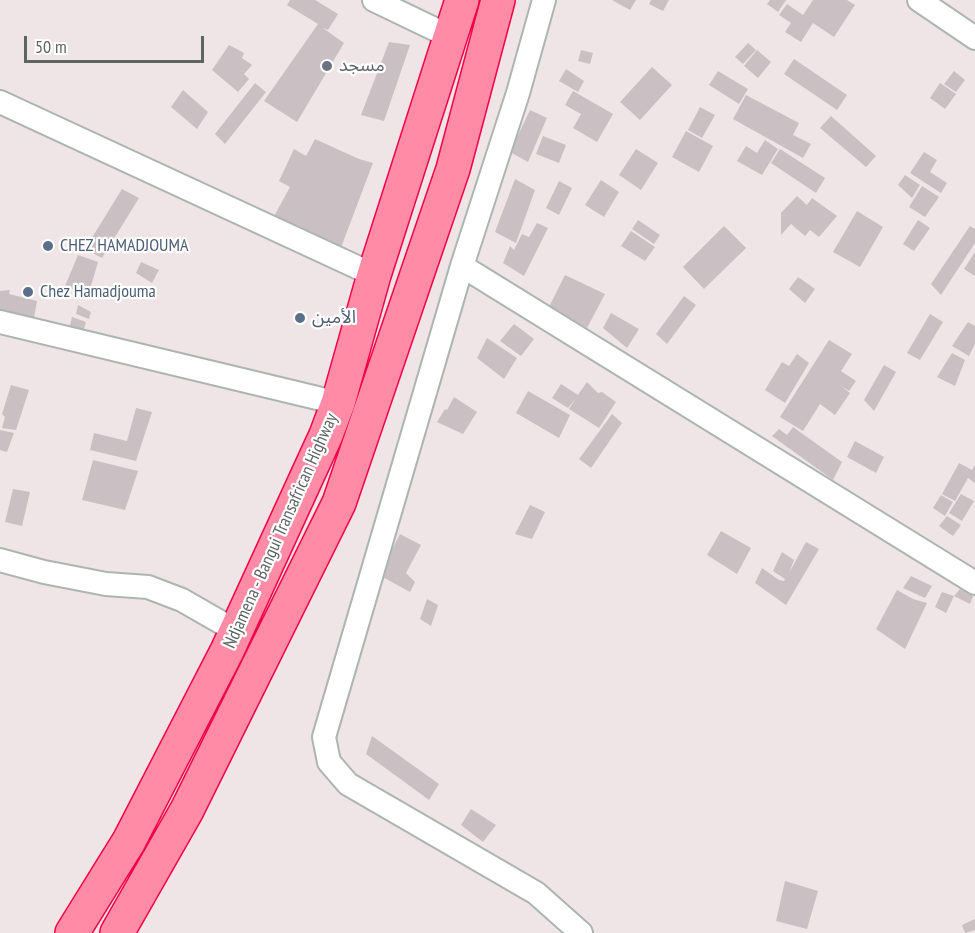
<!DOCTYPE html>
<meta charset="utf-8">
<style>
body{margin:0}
#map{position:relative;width:975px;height:933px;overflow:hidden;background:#efe4e6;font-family:"PT Sans Narrow",sans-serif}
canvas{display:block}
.scale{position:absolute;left:24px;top:36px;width:180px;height:27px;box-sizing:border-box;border:3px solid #5c6561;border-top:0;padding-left:8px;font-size:18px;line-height:21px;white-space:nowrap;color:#5c6561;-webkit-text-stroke:4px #fff;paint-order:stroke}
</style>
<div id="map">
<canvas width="975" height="933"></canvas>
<div class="scale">50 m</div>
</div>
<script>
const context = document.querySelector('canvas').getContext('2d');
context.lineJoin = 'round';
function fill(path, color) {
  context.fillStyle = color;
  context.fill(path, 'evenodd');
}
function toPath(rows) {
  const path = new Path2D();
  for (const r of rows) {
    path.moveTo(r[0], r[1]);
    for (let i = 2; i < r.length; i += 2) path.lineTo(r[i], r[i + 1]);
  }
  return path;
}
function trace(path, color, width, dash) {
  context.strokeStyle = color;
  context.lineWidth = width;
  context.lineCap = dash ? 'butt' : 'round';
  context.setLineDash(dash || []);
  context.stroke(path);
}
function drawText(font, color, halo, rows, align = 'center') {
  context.font = font + ' "PT Sans Narrow","Noto Sans Arabic",sans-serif';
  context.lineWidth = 4.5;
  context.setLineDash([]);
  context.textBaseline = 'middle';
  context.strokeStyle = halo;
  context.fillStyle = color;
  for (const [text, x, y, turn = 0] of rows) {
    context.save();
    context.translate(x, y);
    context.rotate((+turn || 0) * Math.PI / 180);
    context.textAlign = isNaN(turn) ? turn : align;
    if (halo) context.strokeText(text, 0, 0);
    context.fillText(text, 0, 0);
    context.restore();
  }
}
const building = toPath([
 [290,0,315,0,338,14,328,30,323,28,344,43,297,122,264,101,318,24,287,5],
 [612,0,636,0,630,10],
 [651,0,669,0,663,11,649,4],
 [770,0,786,0,778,12,767,4],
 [813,0,847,0,855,5,834,37,813,23,801,42,785,32,791,23,779,15,787,4,803,15],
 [389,42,410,45,384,121,361,115],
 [748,43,756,50,743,64,735,57],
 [229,45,244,53,242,58,252,65,244,74,249,79,238,92,212,70],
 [581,50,593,53,590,64,578,61],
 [757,50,771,62,758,78,744,66],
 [794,59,847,95,837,110,784,74],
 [652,67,672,85,640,120,620,102],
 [566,69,584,81,578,92,559,81],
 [718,71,748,89,739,104,709,85],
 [954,71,965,80,956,92,944,84],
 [255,83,266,92,225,144,215,134],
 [940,83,956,94,945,109,930,98],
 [183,90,208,112,197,129,171,107],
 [573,91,613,114,597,142,573,128,581,114,565,105],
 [746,95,799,123,793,135,811,144,803,158,733,119],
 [700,107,715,115,702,138,688,130],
 [530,110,547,118,528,162,510,152],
 [831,116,876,156,866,167,820,128],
 [686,131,713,146,699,172,672,157],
 [543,136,566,145,559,163,536,154],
 [315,139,359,159,373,163,340,250,271,222,290,187,279,181,294,149,306,156],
 [765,140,778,149,762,175,737,161,746,146,757,153],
 [636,149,658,163,641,190,619,175],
 [780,149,825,178,816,193,771,163],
 [924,152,937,160,930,172,947,183,941,193,910,173],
 [905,175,920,185,912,198,898,185],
 [515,179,535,190,516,243,495,232],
 [601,180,619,192,604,217,585,205],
 [559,181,572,188,559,215,546,208],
 [922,186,939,197,925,217,909,207],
 [122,189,139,198,102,258,85,249],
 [797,196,807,205,812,198,837,216,819,237,810,230,805,236,791,224,781,235,781,213],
 [857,211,883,227,860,267,833,252],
 [638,220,660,235,654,244,632,229],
 [918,220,930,228,914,251,903,244],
 [537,223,548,228,524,276,503,263,510,246,514,250,522,234,529,237],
 [724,226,746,248,704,289,683,267],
 [970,226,975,229,975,243,941,295,931,284],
 [631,231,655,247,645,261,621,246],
 [975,252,975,276,964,269],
 [78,255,98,262,88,296,65,286],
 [141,262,159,270,152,283,136,273],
 [565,275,605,294,587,328,549,307],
 [798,277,815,289,805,303,789,289],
 [10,290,9,294,37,301,33,323,0,313,0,291],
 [684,296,696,305,667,344,656,334],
 [78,305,91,312,89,319,76,314],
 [611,313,639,329,627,348,603,328],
 [930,314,943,322,920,360,907,353],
 [72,317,86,322,82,334,69,330],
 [968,322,975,326,975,344,969,356,952,346],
 [514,324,534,339,521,356,500,341],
 [487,338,517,358,504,379,477,358],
 [829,340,852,354,841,371,856,381,849,391,841,386,850,393,835,415,820,404,803,431,780,417],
 [952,353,965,360,955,386,937,377],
 [797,354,809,363,785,403,765,390,782,362,789,366],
 [884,365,896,372,874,411,864,400],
 [587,382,598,393,602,392,616,402,599,428,569,409,576,398,568,408,552,398,561,384,578,395],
 [11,385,29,390,16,430,2,428,5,417,2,414],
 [528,391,570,415,559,438,516,413],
 [454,397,477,412,463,434,437,422,445,409,447,410],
 [136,408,152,412,136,461,90,450,94,433,127,441],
 [612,414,622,423,591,468,579,459],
 [793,427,842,462,833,480,772,436,779,429,787,435],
 [0,430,14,433,7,452,0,450],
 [855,441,884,457,876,473,847,457],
 [93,460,138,471,125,510,82,500],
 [959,463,972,470,975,465,975,483,968,478,955,501,942,494],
 [13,489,30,492,22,526,5,522],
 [961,494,974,501,962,521,949,513],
 [941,495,953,502,945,516,933,508],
 [530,505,545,512,532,539,515,534],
 [947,516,961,525,953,536,939,526],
 [721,531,751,548,737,574,707,555],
 [400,534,421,545,406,573,415,582,410,592,379,575],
 [806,542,819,549,786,605,755,583,762,568,779,580,784,581,785,579,773,571,782,552,794,560,789,573],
 [911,576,932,586,925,598,903,588],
 [960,589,973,596,970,604,954,596],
 [897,590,913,599,927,603,905,649,876,629],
 [942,592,954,596,946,613,935,607],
 [427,599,438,605,431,626,420,619],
 [372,736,439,784,429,800,366,754],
 [471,809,496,825,483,842,461,825],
 [785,881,818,891,807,929,776,921],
 [975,919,975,930,965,933,962,925]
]);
const street = toPath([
 [374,0,451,37],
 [544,0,518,93,462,266,324,737,329,762,348,784,536,893,581,933],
 [919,0,975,38],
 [0,102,374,275],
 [462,266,975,583],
 [0,322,338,403],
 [0,560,44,572,106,584,148,587,182,600,236,631]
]);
const highway = toPath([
 [72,933,129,841,227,651,326,435,338,403,374,275,462,0],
 [117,933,187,810,339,503,453,169,498,0]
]);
const markers = [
 [327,66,6,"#6b7280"],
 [48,246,6,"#5c6f8a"],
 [28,292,6,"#5c6f8a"],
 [300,318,6,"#5c6f8a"]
];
const worshipNames = [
 ["مسجد",339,66]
];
const serviceNames = [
 ["CHEZ HAMADJOUMA",60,246],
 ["Chez Hamadjouma",40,292],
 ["الأمين",312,318]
];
const streetNames = [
 ["Ndjamena - Bangui Transafrican Highway",281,531,-66]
];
fill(building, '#cac0c3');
trace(street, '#adb5b2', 26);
trace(highway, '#f30049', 36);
trace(street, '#fff', 22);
trace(highway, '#ff8ba7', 33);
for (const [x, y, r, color] of markers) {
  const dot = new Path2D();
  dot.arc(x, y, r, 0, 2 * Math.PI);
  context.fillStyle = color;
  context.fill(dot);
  trace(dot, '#fff', 2);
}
drawText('18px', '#5b616d', '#fff', worshipNames, 'left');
drawText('18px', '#4e5e75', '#fff', serviceNames, 'left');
drawText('18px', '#5c6561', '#fff', streetNames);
</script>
